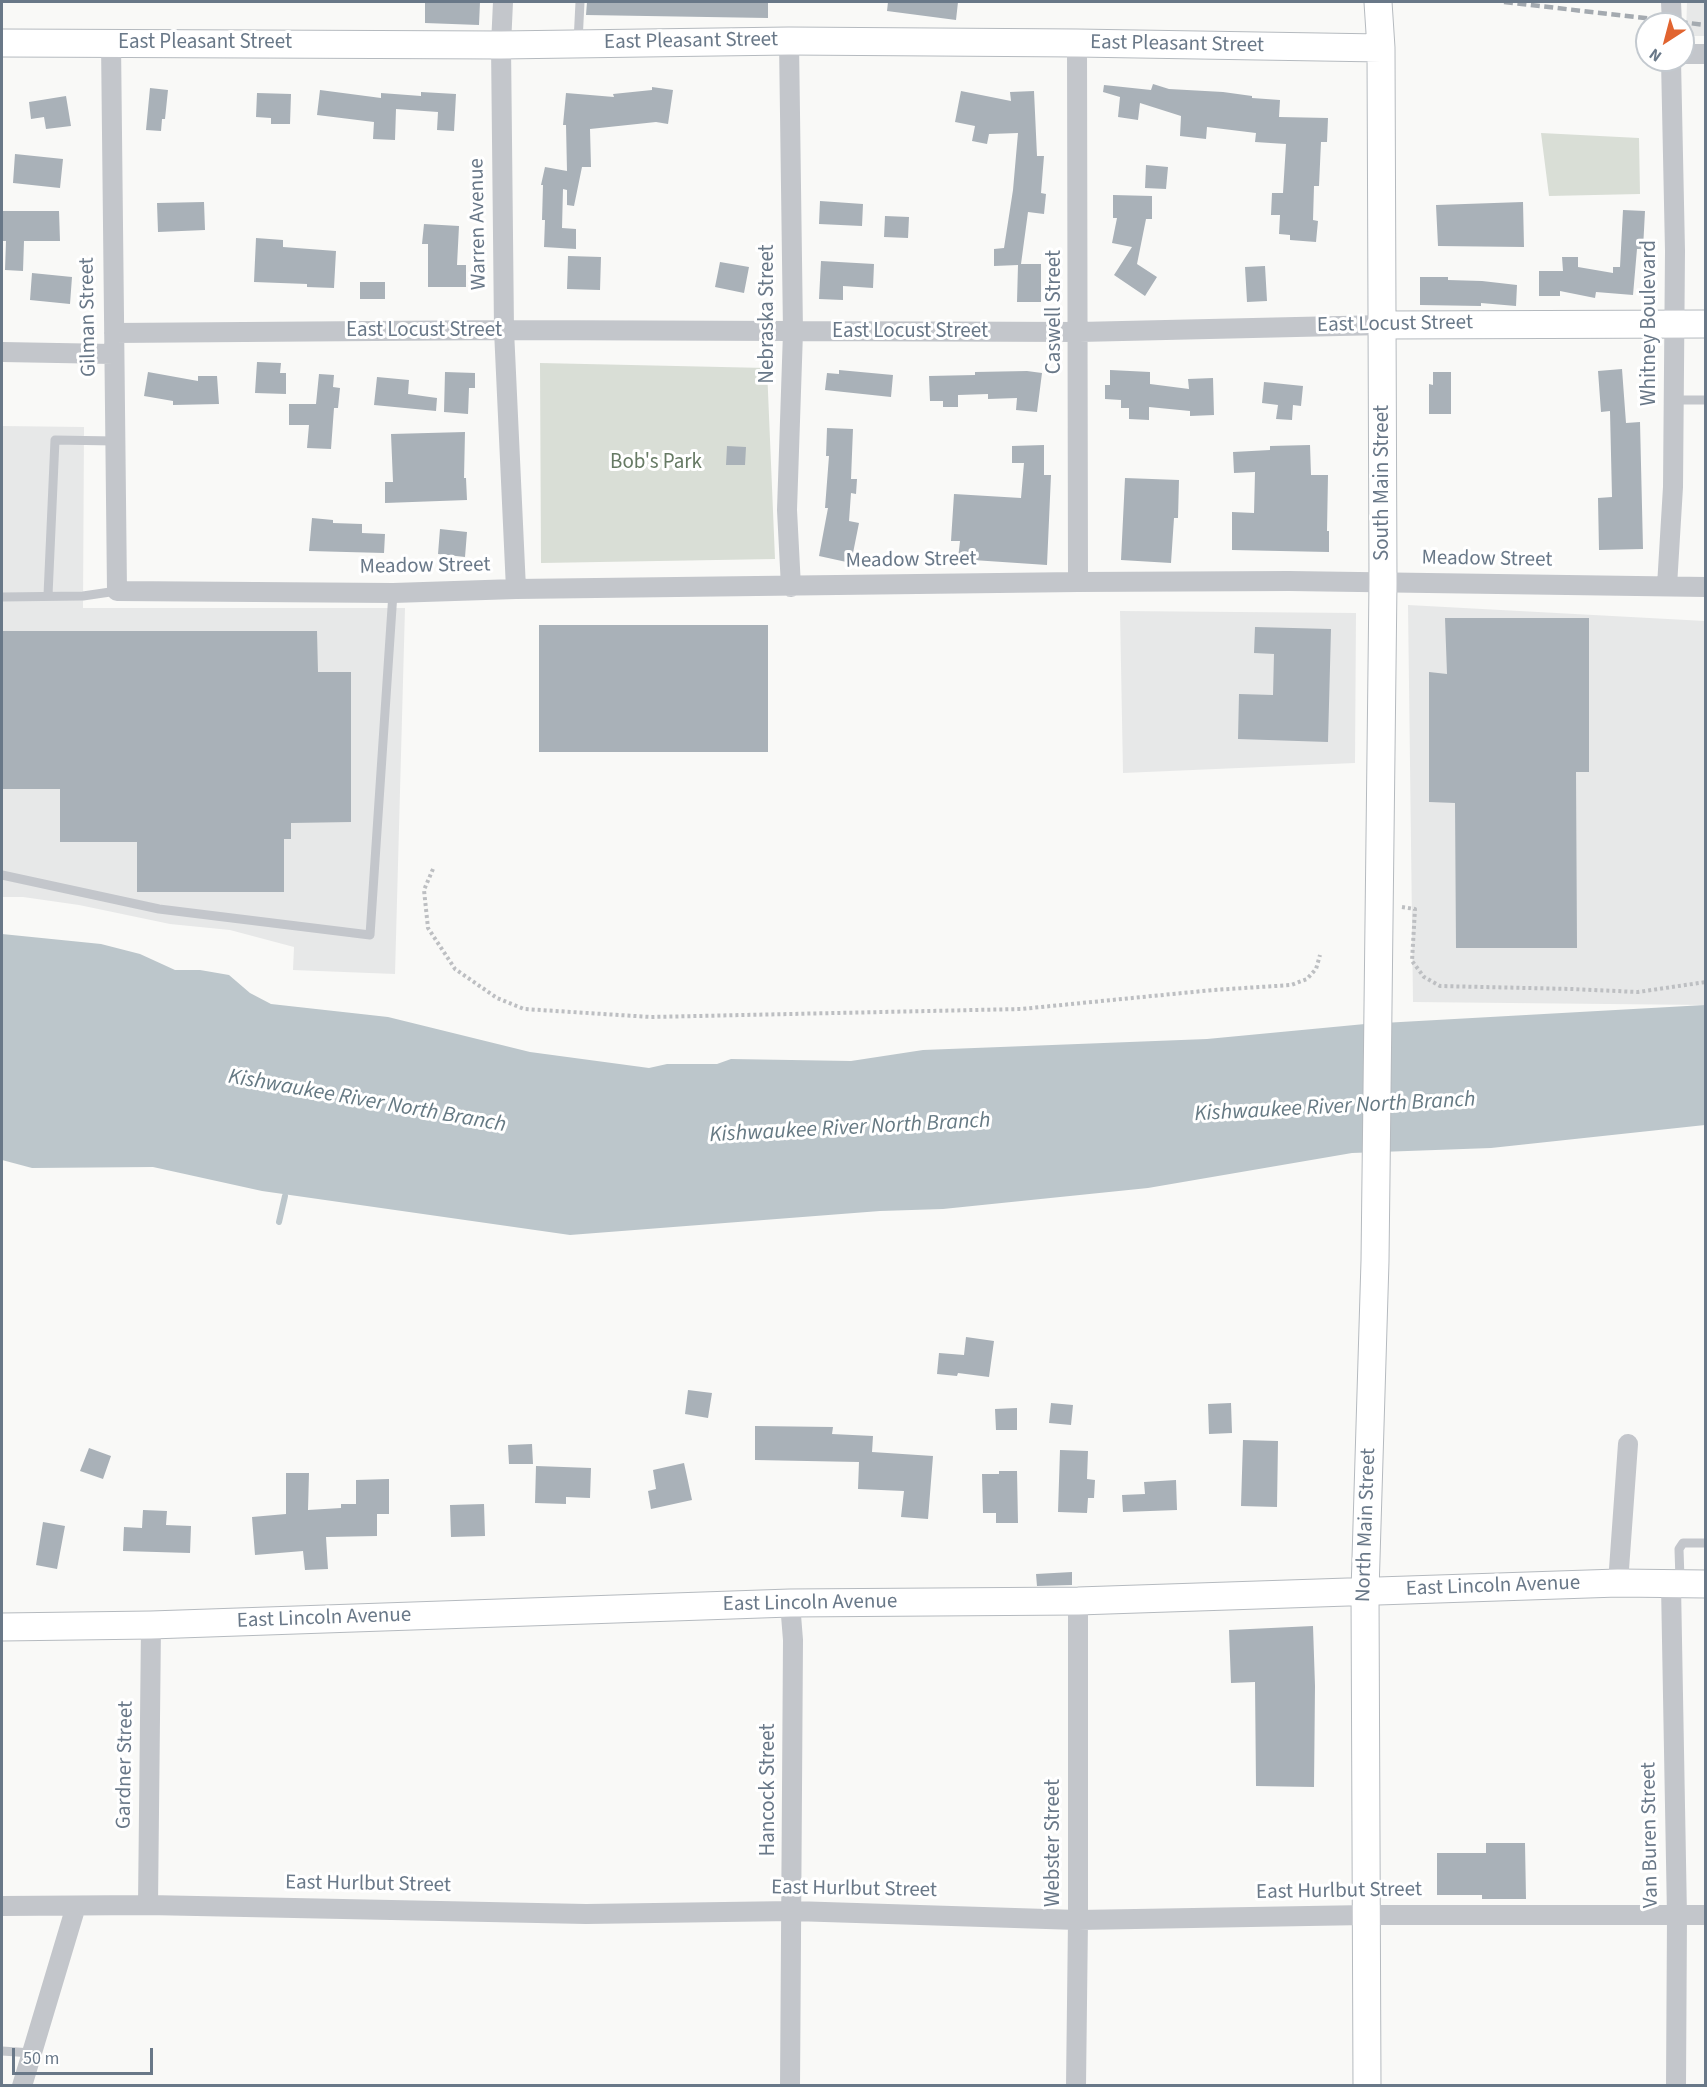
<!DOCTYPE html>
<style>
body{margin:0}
#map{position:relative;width:1707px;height:2087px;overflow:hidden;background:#f9f9f7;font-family:"Source Sans 3",sans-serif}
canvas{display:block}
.frame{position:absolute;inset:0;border:3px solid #697888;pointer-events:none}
.north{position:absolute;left:1635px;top:12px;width:60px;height:60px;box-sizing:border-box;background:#fff;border:2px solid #c3c9cf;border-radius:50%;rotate:216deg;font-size:16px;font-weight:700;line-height:24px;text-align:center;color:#697888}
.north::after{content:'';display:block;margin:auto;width:21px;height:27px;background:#e16430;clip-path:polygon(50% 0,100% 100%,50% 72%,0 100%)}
.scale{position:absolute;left:12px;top:2048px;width:141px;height:27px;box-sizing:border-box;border:3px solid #697888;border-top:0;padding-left:8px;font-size:18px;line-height:21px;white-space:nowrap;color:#697888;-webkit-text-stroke:4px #fff;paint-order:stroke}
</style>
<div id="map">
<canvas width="1707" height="2087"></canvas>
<div class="frame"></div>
<div class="north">N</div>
<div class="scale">50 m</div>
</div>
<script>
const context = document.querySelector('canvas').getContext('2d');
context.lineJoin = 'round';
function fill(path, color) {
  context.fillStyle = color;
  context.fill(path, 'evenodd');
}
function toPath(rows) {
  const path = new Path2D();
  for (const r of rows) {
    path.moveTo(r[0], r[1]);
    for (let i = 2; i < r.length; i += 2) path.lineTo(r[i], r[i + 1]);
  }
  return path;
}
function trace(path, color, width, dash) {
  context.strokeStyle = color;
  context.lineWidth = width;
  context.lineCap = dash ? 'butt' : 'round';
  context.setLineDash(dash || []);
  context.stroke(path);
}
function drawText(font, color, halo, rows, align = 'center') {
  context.font = font + ' "Source Sans 3",sans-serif';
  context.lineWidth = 6;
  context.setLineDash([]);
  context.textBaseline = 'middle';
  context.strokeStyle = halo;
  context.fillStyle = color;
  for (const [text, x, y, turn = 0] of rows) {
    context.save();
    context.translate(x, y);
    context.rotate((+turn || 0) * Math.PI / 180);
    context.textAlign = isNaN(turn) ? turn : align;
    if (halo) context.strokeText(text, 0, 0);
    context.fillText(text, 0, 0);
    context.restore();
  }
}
const built = toPath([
 [1687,2,1705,2,1705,36,1686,36],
 [2,426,84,427,83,608,405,608,395,974,293,970,294,947,230,930,170,924,79,905,23,897,2,897],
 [1408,605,1705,621,1705,1005,1413,1002],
 [1120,611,1356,613,1355,763,1123,773]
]);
const green = toPath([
 [1541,133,1639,138,1640,194,1549,196],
 [540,363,767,368,775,559,541,563]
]);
const water = toPath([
 [2,934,101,944,140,954,175,970,200,970,229,975,250,993,271,1004,388,1017,530,1052,649,1068,667,1064,717,1064,731,1059,851,1061,923,1050,1207,1039,1365,1024,1705,1005,1705,1125,1491,1148,1352,1153,1148,1188,943,1209,880,1211,570,1235,262,1191,153,1167,32,1168,2,1160]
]);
const stream = toPath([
 [279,1222,285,1196]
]);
const building = toPath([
 [425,2,480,2,479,25,425,23],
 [587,2,768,2,768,18,586,15],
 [888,2,958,2,956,20,887,11],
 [1153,84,1169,89,1223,92,1252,96,1252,98,1280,100,1279,117,1328,118,1327,142,1321,142,1319,186,1314,186,1313,220,1318,221,1316,242,1290,240,1290,235,1279,234,1280,215,1271,215,1272,193,1283,193,1286,144,1255,142,1256,133,1207,127,1206,139,1180,136,1181,116,1140,103,1138,120,1118,117,1120,97,1103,92,1104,85,1151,90],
 [652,87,673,90,668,124,656,122,590,129,591,167,582,167,574,206,567,205,567,190,563,189,562,228,576,229,576,249,544,247,545,220,542,220,543,185,541,185,545,167,567,171,566,125,563,125,566,93,614,97,613,94,652,90],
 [150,88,168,90,165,119,162,119,161,131,146,130],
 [320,90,381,98,381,93,421,96,421,92,456,94,454,131,437,130,438,112,396,109,395,140,373,139,374,122,317,115],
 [961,91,1011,101,1010,92,1034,91,1037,156,1044,156,1041,193,1046,194,1044,214,1028,212,1021,264,1041,264,1041,302,1017,302,1018,265,994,266,994,249,1004,248,1013,190,1018,133,989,134,987,144,972,141,975,126,955,122],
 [257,93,291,94,290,124,271,124,271,118,256,117],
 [66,96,71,126,46,129,44,117,31,119,29,102],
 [15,154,63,159,60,188,13,183],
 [1146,165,1168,167,1166,189,1145,188],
 [1113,195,1152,196,1152,219,1146,219,1137,264,1157,277,1145,296,1114,275,1132,247,1112,243,1117,218,1113,218],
 [820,201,863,204,862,226,819,224],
 [204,202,205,230,158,232,157,203],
 [1523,202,1524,247,1438,246,1436,205],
 [1623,210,1645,211,1643,249,1637,249,1633,295,1596,292,1595,298,1560,291,1560,296,1539,296,1539,271,1563,271,1562,257,1578,257,1578,267,1613,273,1613,267,1620,267],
 [2,211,59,211,60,241,24,241,23,271,5,270,6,241,2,241],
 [885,216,909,217,908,238,884,237],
 [424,224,459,226,457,265,466,265,466,287,428,287,428,244,422,244],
 [256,238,283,240,283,247,336,251,334,288,307,287,307,284,254,282],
 [568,256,601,257,600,290,567,289],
 [821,261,874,264,873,288,843,286,843,300,819,299],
 [720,262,749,267,744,293,715,287],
 [1265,266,1267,301,1247,302,1245,267],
 [32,273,72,277,70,304,30,300],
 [1420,277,1448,277,1448,280,1482,281,1517,285,1516,306,1481,303,1481,306,1420,305],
 [360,282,385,282,385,299,360,299],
 [257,362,281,363,280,373,286,373,286,394,255,393],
 [1622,369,1626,423,1640,422,1643,549,1599,550,1598,498,1612,497,1610,411,1601,412,1598,371],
 [839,370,893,375,891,397,825,390,827,373,839,374],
 [1110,370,1150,372,1150,384,1189,389,1188,379,1213,378,1214,415,1190,416,1190,411,1149,407,1149,420,1129,419,1129,408,1121,408,1121,400,1105,399,1105,385,1110,385],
 [1027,371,1042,373,1037,412,1016,410,1017,398,988,399,988,394,958,395,958,407,943,407,943,401,930,401,929,376,975,375,975,372],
 [148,372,198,381,198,376,217,376,219,404,173,405,173,401,144,396],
 [445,372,475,373,475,388,469,388,468,414,444,412],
 [1433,372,1451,372,1451,414,1429,414,1429,384,1433,385],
 [319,374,334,375,333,387,340,388,338,408,334,408,331,449,307,448,309,425,289,425,289,404,316,404],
 [377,377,409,380,408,394,437,398,436,411,374,405],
 [1264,382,1303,386,1301,406,1293,405,1292,420,1276,419,1278,405,1262,403],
 [827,428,853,429,851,479,857,479,856,494,851,493,849,521,859,523,851,563,819,556,828,508,825,508,829,456,826,456],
 [465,432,464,478,466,478,467,500,385,503,385,482,393,482,391,434],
 [1044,445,1044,475,1051,475,1047,565,958,559,960,541,951,541,954,494,1021,498,1024,463,1012,463,1012,446],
 [1310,445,1311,475,1328,475,1327,531,1329,531,1329,552,1232,550,1232,512,1254,513,1255,472,1234,473,1233,452,1270,450,1270,446],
 [727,446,746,447,745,465,726,465],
 [1125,478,1179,480,1178,518,1174,518,1171,563,1121,560],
 [312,518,333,520,333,523,362,524,362,533,385,534,384,553,309,551],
 [440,529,467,532,465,557,438,554],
 [1445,618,1589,618,1589,772,1576,772,1577,948,1456,948,1455,803,1429,802,1429,672,1447,674],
 [539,625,768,625,768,752,539,752],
 [1255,627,1331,629,1328,742,1238,739,1239,694,1273,695,1274,654,1254,653],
 [2,631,317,631,318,672,351,672,351,822,291,823,291,839,284,839,284,892,137,892,137,842,60,842,60,789,2,789],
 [966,1337,994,1341,989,1377,958,1373,957,1376,937,1374,939,1353,964,1355],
 [688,1390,712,1393,708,1418,685,1414],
 [1051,1403,1073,1405,1071,1425,1049,1423],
 [1231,1403,1232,1433,1209,1434,1208,1404],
 [1017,1408,1017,1430,996,1430,995,1409],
 [755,1426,833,1427,832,1434,873,1436,872,1452,933,1456,928,1519,901,1517,904,1491,858,1489,859,1462,755,1460],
 [1243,1440,1278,1441,1277,1507,1241,1506],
 [532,1444,533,1464,509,1464,508,1445],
 [89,1448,111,1456,103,1479,80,1471],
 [1060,1450,1088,1451,1087,1479,1095,1480,1094,1498,1088,1498,1087,1513,1058,1512],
 [684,1463,692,1500,651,1509,648,1491,656,1489,653,1470],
 [536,1466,591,1468,590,1498,566,1497,566,1504,535,1503],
 [999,1471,1017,1471,1018,1523,996,1523,996,1513,983,1513,982,1474,999,1474],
 [286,1473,309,1473,308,1510,341,1508,341,1504,356,1504,356,1480,389,1479,389,1514,377,1514,377,1536,326,1537,328,1569,305,1570,303,1551,255,1555,252,1517,286,1514],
 [1176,1480,1177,1510,1123,1512,1122,1495,1145,1494,1144,1482],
 [484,1504,485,1536,451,1537,450,1505],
 [143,1510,167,1511,166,1525,191,1526,190,1553,123,1551,124,1527,142,1528],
 [43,1522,65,1526,57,1569,36,1565],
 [1072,1572,1072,1585,1037,1586,1036,1574],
 [1313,1626,1315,1686,1314,1787,1256,1786,1255,1682,1231,1683,1229,1630],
 [1486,1843,1525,1843,1526,1899,1482,1899,1482,1895,1437,1895,1437,1853,1486,1853]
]);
const path = toPath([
 [433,869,424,890,428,928,455,969,497,998,524,1009,651,1017,1021,1009,1213,990,1291,985,1307,979,1316,969,1320,955],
 [1402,907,1415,909,1412,961,1424,977,1440,986,1571,989,1638,992,1706,982]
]);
const lane = toPath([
 [578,42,580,2],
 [1673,400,1706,400],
 [48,595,55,440,115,441],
 [2,597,83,596,117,591],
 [2,875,159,909,370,935,393,593],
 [1680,1580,1679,1549,1683,1543,1706,1543],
 [2,2051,32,2053]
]);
const street = toPath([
 [503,2,501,45,504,330,516,589],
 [1671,2,1672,24],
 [789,41,793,332,787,510,791,587],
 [111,42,117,591,393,593,516,589,1078,582,1289,581,1706,587],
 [1077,43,1078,582],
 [1683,54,1706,54],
 [114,333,504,330,1079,332,1383,325],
 [2,352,113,354],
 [1667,586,1673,487,1675,251,1671,60],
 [1618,1583,1628,1444],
 [1671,1585,1677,1916,1676,2086],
 [148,1905,151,1625],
 [2,1906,148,1905,586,1914,793,1911,1078,1920,1366,1915,1706,1915],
 [22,2086,76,1906],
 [790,2086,793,1640,790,1603],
 [1076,2086,1078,1920,1078,1601]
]);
const secondary = toPath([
 [2,43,501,45,789,41,1077,43,1381,48],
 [1383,325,1706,324],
 [2,1627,151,1625,790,1603,1078,1601,1618,1583,1706,1584],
 [1367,2086,1365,1591,1375,1261,1383,583,1381,48,1378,2]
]);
const rail = toPath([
 [1504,2,1706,25]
]);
const streetNames = [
 ["East Pleasant Street",691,42,-1],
 ["East Pleasant Street",205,43],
 ["East Pleasant Street",1177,45,1],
 ["Warren Avenue",479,224,-91],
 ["Caswell Street",1055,312,-90],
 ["Nebraska Street",768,314,-90],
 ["Gilman Street",89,317,-91],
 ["Whitney Boulevard",1650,323,-90],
 ["East Locust Street",1395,325,-1],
 ["East Locust Street",424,331],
 ["East Locust Street",910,332],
 ["South Main Street",1383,483,-90],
 ["Meadow Street",1487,560,1],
 ["Meadow Street",911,561,-1],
 ["Meadow Street",425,567,-1],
 ["North Main Street",1367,1525,-88],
 ["East Lincoln Avenue",1493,1587,-2],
 ["East Lincoln Avenue",810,1604,-1],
 ["East Lincoln Avenue",324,1619,-2],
 ["Gardner Street",126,1765,-89],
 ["Hancock Street",769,1790,-90],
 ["Van Buren Street",1651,1835,-91],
 ["Webster Street",1054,1843,-90],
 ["East Hurlbut Street",368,1885,1],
 ["East Hurlbut Street",854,1890,1],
 ["East Hurlbut Street",1339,1892,-1]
];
const parkNames = [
 ["Bob's Park",656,463]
];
const waterNames = [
 ["Kishwaukee River North Branch",367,1102,10],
 ["Kishwaukee River North Branch",1335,1108,-3],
 ["Kishwaukee River North Branch",850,1129,-3]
];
fill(built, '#e7e8e8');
fill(green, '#d9ded6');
fill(water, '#bcc6cb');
trace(stream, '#bcc6cb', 6);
fill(building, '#a9b1b8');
trace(secondary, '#b5babf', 29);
trace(path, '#bdbfc2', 4, [3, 3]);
trace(lane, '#c3c6cb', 9);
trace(street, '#c3c6cb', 20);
trace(secondary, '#fff', 27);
trace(rail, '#a4aab0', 4.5, [9, 4.5]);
drawText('21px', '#697888', '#fff', streetNames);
drawText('21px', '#667a64', '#fff', parkNames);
drawText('italic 22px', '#657983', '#fff', waterNames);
</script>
